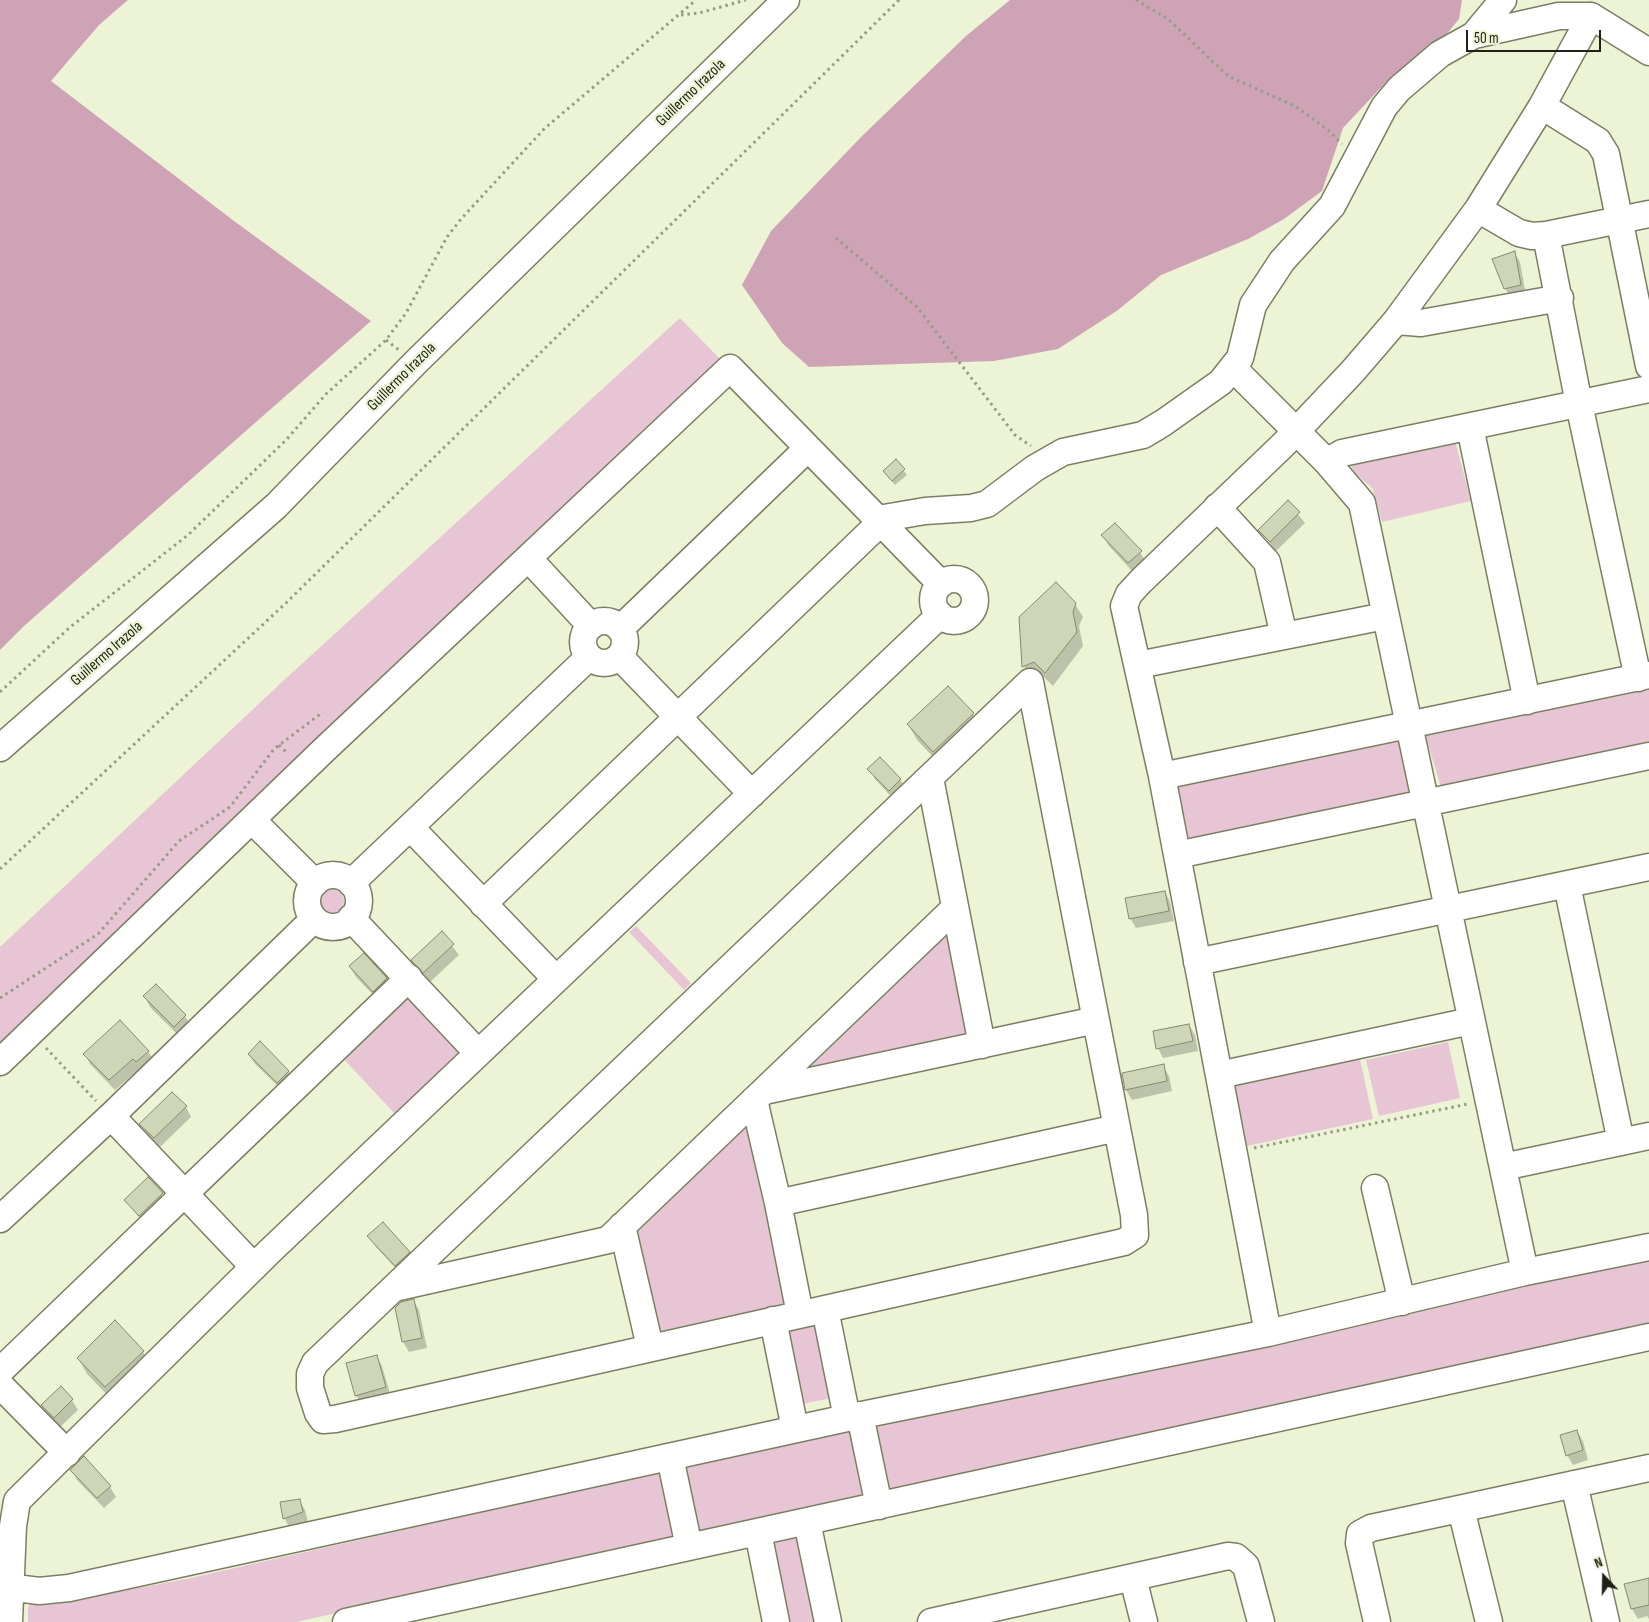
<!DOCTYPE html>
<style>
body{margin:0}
#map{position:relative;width:1649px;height:1622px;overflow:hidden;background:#edf4d6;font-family:"Sofia Sans Condensed",sans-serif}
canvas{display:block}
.north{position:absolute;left:1579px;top:1552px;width:50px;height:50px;-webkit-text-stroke:4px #edf4d6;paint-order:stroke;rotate:339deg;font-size:14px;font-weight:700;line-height:20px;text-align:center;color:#1f2116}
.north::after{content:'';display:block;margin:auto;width:18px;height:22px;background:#1f2116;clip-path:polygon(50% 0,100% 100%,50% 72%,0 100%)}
.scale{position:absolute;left:1466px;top:30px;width:135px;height:22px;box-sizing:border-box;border:2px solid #1f2116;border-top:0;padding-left:6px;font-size:15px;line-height:18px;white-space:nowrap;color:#1f2116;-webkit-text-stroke:4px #edf4d6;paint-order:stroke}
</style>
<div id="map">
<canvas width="1649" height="1622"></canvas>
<div class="north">N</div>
<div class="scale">50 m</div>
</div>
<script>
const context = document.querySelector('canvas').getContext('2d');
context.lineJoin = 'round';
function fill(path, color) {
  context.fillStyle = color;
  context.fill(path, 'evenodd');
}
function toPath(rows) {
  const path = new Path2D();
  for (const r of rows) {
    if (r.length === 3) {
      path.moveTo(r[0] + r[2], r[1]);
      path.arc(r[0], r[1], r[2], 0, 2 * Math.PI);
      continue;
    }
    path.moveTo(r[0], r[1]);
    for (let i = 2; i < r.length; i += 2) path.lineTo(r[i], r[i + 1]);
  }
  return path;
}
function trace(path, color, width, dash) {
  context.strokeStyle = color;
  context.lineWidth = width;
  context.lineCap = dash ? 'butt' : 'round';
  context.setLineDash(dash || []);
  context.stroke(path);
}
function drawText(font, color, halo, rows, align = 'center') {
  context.font = font + ' "Sofia Sans Condensed",sans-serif';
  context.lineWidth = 5;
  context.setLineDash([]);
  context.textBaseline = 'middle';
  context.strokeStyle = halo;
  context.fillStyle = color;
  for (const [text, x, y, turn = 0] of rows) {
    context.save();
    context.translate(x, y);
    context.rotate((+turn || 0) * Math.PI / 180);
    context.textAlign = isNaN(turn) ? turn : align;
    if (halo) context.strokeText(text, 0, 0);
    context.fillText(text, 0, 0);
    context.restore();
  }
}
const green = toPath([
 [680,318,723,362,0,1047,0,947,282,682],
 [1454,437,1471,501,1382,522,1373,489,1355,473,1349,463],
 [1649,684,1649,747,1441,787,1424,731],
 [1401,736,1409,796,1189,844,1175,782],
 [331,902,13],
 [951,921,972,1038,816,1071,807,1061],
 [636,926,691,983,684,990,629,932],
 [405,990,462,1052,396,1115,338,1053],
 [1448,1042,1460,1098,1379,1116,1366,1060],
 [1358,1050,1373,1119,1247,1146,1232,1078],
 [749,1115,789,1305,656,1332,635,1226],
 [1649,1256,1649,1326,887,1496,873,1426],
 [822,1324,837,1397,802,1404,787,1331],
 [854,1428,869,1497,695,1533,681,1465],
 [660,1472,667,1479,675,1531,669,1540,296,1622,28,1622,28,1606,35,1602,106,1594,186,1579],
 [803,1537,820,1622,783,1622,767,1544]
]);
const forest = toPath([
 [0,0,128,0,99,25,51,81,234,221,371,321,24,626,0,650],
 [1010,0,1462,0,1459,19,1437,46,1388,80,1343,128,1322,191,1284,219,1248,239,1161,275,1118,310,1058,349,994,361,809,367,782,343,742,285,771,231,862,136,966,36]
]);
const shadow = toPath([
 [1514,252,1520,262,1526,296,1511,298,1505,288],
 [896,461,907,475,895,485,884,472],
 [1288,502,1305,523,1276,551,1260,530],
 [1103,536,1140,552,1146,562,1134,573,1109,546],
 [1075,604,1083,617,1079,626,1083,646,1053,686,1042,675,1031,679,1024,666],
 [948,687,973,714,982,729,942,766,917,740,908,724],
 [869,769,900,779,906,789,895,801,875,779],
 [1165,892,1170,902,1174,921,1136,928,1130,918],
 [442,933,459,955,430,982,412,960],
 [363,955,386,979,392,989,379,1001,356,977,350,967],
 [156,986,185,1016,191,1026,180,1037,150,1007,145,997],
 [1189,1025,1195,1035,1198,1051,1163,1058,1158,1048],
 [148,1051,154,1061,143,1071,140,1068,115,1090,90,1064,85,1054],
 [249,1054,288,1071,294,1082,284,1092,255,1064],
 [1163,1066,1169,1076,1172,1091,1132,1100,1126,1090],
 [186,1107,191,1117,160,1147,147,1134,141,1124],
 [148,1179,168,1204,145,1225,125,1200],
 [369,1236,409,1253,414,1263,402,1275,375,1246],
 [413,1300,419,1310,427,1348,409,1352,403,1342,396,1308],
 [143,1352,152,1367,114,1402,87,1374,78,1358],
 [377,1356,382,1366,391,1397,362,1405,356,1395],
 [72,1400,78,1410,60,1427,43,1406],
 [1577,1431,1583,1441,1588,1460,1573,1465,1567,1455],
 [83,1458,110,1487,116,1497,104,1508,77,1480,72,1470],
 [299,1500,305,1510,308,1522,290,1529,285,1519,282,1503],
 [1649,1579,1649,1619,1647,1616,1638,1619,1632,1609,1626,1585]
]);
const building = toPath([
 [1515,251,1521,285,1504,289,1492,259,1515,251],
 [896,459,905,469,892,481,883,471,896,459],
 [1288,500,1300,512,1270,542,1258,530,1288,500],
 [1115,523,1142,551,1128,563,1101,535,1115,523],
 [1056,582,1076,603,1073,612,1077,632,1045,673,1034,662,1022,667,1019,617,1056,582],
 [948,686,974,713,933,752,907,724,948,686],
 [880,757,901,779,889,791,867,769,880,757],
 [1165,891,1169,911,1129,919,1125,898,1165,891],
 [442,931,454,944,423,973,411,960,442,931],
 [364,953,387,978,373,992,349,966,364,953],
 [156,984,186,1015,174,1027,143,996,156,984],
 [120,1020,149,1051,136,1062,133,1059,109,1080,83,1054,120,1020],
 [1189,1024,1193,1041,1156,1049,1153,1031,1189,1024],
 [260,1041,289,1071,277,1083,248,1054,260,1041],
 [1164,1064,1167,1081,1125,1090,1122,1073,1164,1064],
 [172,1092,187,1106,154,1138,139,1124,172,1092],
 [148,1177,163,1193,139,1216,124,1200,148,1177],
 [383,1222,410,1252,395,1266,367,1236,383,1222],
 [414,1299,422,1338,402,1342,395,1308,401,1302,414,1299],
 [115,1320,144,1351,105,1387,77,1358,115,1320],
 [377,1355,386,1387,355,1396,346,1363,377,1355],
 [61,1386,73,1399,54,1418,41,1405,61,1386],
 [1577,1430,1583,1450,1566,1456,1560,1435,1577,1430],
 [84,1456,111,1486,97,1498,70,1470,84,1456],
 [300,1499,303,1512,283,1519,280,1502,300,1499],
 [1649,1578,1649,1605,1631,1609,1624,1584,1649,1578]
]);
const path = toPath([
 [1136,0,1168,19,1228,76,1295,106,1328,130,1342,144],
 [681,15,699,13,746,0],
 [836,238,917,307,1015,435,1031,446],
 [386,340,399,350],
 [0,692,69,628,188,535,287,439,326,394,386,340,406,313,447,237,461,219,544,129,696,0],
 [279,745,288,754],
 [0,869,286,603,899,0],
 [0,998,98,934,179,841,230,807,274,749,323,712],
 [46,1048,96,1101],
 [1254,1148,1468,1104]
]);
const minor = toPath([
 [1474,35,1503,0],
 [1542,106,1598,141,1606,154,1649,366],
 [1478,209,1519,233,1532,236,1546,235,1579,404,1638,678],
 [1546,235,1649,214],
 [1396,321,1421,323,1560,298],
 [1233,368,1327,462,1362,503,1525,1272],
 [1470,427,1527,701],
 [1327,462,1342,453,1649,389],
 [1217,507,1267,562,1284,636],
 [878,519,925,511,971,508,987,504,1035,468,1063,452,1143,435,1163,423,1221,382,1240,358,1253,305,1282,261,1332,206,1384,107,1399,89,1440,54,1474,35,1559,16,1591,16,1649,52],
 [529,559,591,626],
 [954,600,21],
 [604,642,21],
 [620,629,808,448],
 [620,657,752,794],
 [1138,665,1385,616],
 [1030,682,1134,1215,1135,1235,1124,1242,335,1419,323,1420,318,1413,310,1388,310,1374,315,1363,1030,682],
 [0,748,276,506,415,363,786,0],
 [1162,776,1649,675],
 [930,778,982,1045],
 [252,820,315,883],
 [410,827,556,979],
 [1177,855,1649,756],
 [333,901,26],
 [351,883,589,657],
 [1567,885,1621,1142],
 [483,904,881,522],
 [351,918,478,1053],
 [1197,962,1649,867],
 [0,1062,325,749,730,368,941,584],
 [1219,1075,1471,1021],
 [764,1091,1096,1020],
 [754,1100,778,1203,800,1314],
 [111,1116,254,1267],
 [1503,1167,1649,1136],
 [1375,1188,1402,1302],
 [778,1203,1117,1128],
 [0,1219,111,1116,314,919],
 [622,1226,650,1347],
 [394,1288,608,1240,955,908],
 [825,1309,847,1418],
 [773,1320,795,1429],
 [1268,1333,1162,776,1124,606,1129,594,1141,581,1284,444,1353,371,1396,321,1478,209,1542,106,1591,16],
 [0,1371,409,978],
 [0,1385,67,1453],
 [860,1415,879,1506],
 [670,1457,689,1547],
 [1574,1484,1606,1622],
 [1461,1509,1489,1622],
 [807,1522,828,1622],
 [758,1532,776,1622],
 [1133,1578,1144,1622],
 [0,1586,39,1591,69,1588,847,1418,1268,1333,1525,1272,1649,1247],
 [9,1622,13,1526,17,1501,269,1252,940,615],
 [346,1622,1649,1337],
 [931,1622,1228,1556,1236,1557,1246,1566,1261,1622],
 [1377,1622,1359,1543,1360,1534,1371,1528,1649,1468]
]);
const streetNames = [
 ["Guillermo Irazola",691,93,-44],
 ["Guillermo Irazola",402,377,-45],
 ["Guillermo Irazola",107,654,-41]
];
fill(green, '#e8c5d4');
fill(forest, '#cfa3b6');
fill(shadow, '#0003');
fill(building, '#cfd6b8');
trace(building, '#848a6f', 1);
trace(minor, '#7a7f64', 29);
trace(path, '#979c86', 3, [2.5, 4]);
trace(minor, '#fff', 26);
drawText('16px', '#1f2116', '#edf4d6', streetNames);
</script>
